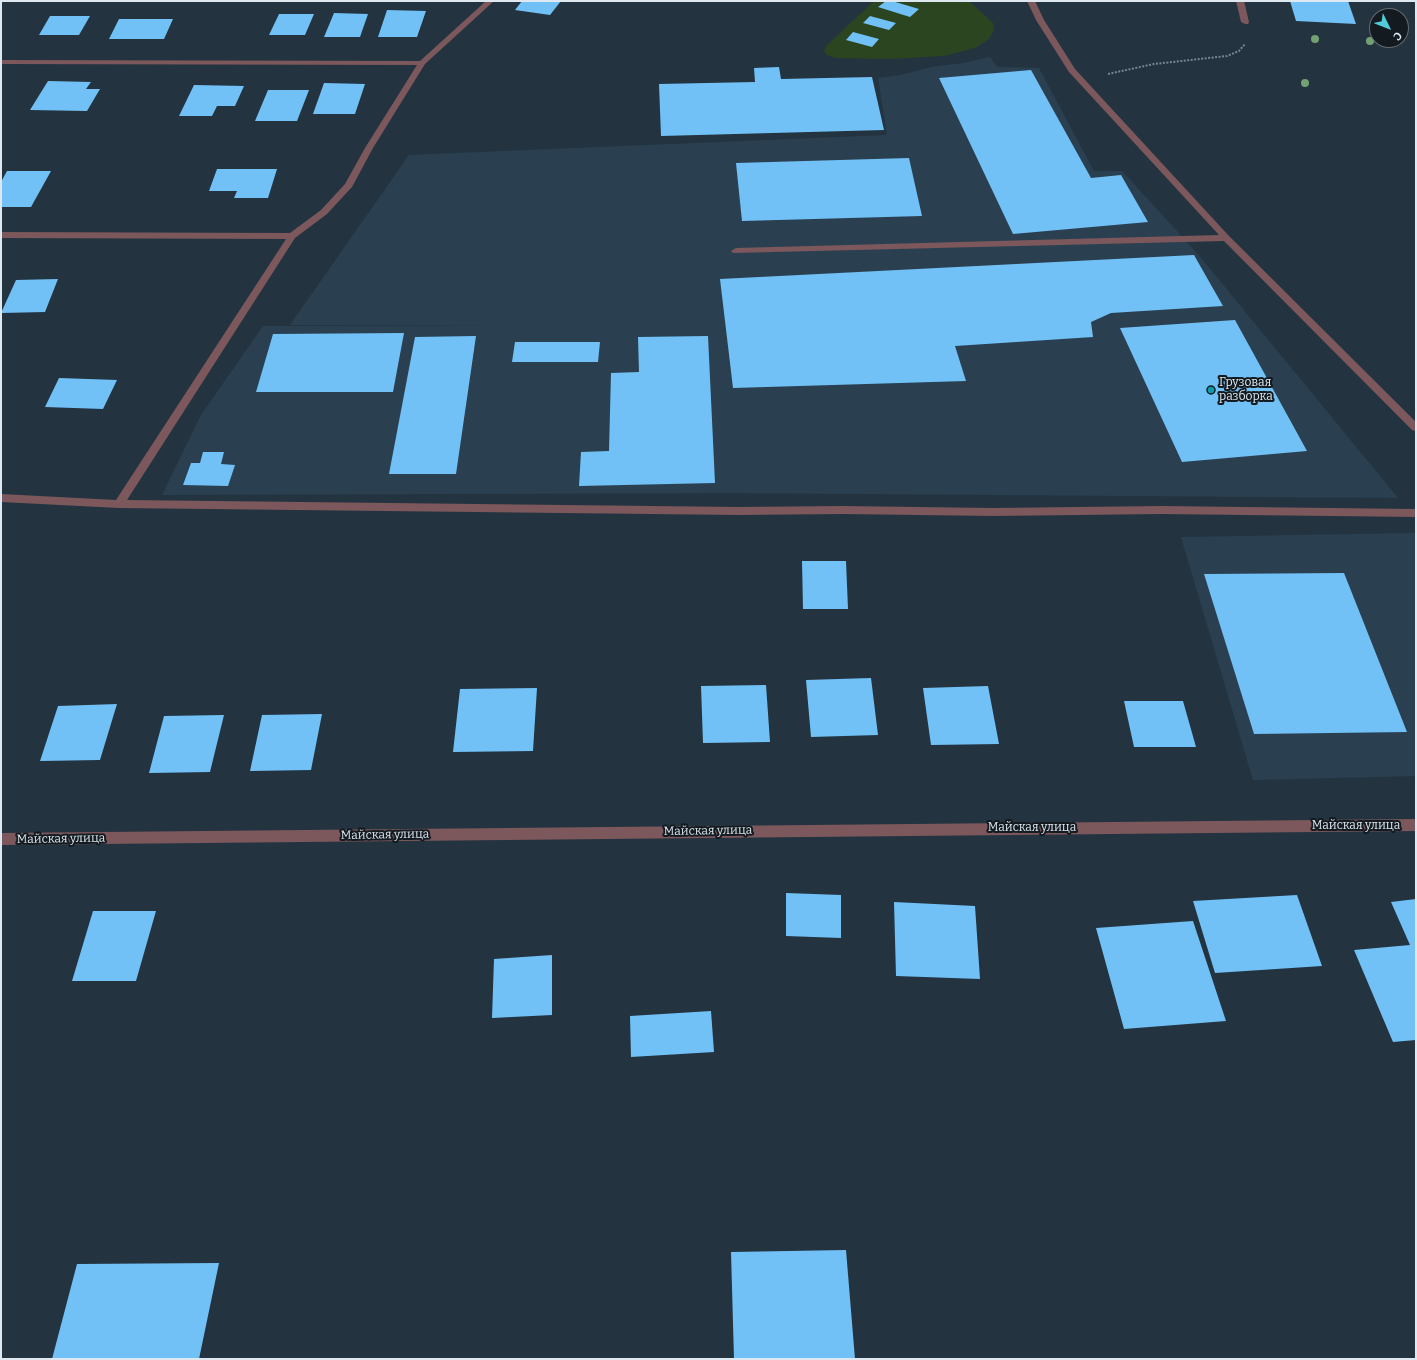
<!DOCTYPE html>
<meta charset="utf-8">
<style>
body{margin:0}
#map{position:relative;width:1417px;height:1360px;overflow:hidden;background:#233440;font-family:Bitter,serif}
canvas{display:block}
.frame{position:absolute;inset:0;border:2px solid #dee8f0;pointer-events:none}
.north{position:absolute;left:1369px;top:8px;width:40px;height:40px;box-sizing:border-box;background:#131a20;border:1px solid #646c73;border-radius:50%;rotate:133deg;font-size:11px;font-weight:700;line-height:16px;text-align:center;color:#dee8f0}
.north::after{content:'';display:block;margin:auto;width:14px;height:18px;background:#52cbd9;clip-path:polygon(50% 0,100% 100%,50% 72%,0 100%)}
</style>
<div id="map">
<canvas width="1417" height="1360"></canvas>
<div class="frame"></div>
<div class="north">С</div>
</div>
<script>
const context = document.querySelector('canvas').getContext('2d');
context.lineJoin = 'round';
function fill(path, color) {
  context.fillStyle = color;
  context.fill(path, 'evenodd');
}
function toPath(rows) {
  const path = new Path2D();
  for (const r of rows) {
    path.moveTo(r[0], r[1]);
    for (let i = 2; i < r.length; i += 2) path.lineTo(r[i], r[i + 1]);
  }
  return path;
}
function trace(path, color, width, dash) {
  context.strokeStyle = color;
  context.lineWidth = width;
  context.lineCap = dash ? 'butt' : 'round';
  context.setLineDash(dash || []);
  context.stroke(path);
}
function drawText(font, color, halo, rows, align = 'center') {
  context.font = font + ' Bitter,serif';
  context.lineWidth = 4;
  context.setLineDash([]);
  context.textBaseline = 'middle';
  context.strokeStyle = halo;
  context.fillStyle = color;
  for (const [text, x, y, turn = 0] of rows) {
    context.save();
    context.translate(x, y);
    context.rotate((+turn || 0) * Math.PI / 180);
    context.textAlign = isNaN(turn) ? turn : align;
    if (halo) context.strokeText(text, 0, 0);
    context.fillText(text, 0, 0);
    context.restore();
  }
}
const built = toPath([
 [990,57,997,67,1039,68,1094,171,1122,171,1197,253,1398,498,732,493,162,495,201,415,263,326,523,326,290,325,409,155,887,135,878,78,901,75,931,67,964,63],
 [1416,533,1416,776,1253,780,1181,537]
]);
const green = toPath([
 [874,1,969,1,993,23,994,28,993,32,989,39,975,48,944,56,891,59,835,58,827,55,824,51,826,46]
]);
const building = toPath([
 [522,1,561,1,550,15,515,10],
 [886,1,892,1,919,9,910,17,878,7],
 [1290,1,1348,1,1356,24,1296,21],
 [387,10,426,11,417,37,378,37],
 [334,13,368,14,360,37,324,37],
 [279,14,314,14,305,35,269,35],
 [50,16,90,16,79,35,39,35],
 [870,16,896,23,889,30,863,23],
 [119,19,173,19,164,39,109,39],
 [853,32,879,39,872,47,846,40],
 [779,67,781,79,872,77,884,130,661,136,659,84,755,82,754,68],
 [1031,70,1091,178,1121,175,1148,222,1013,234,939,78],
 [48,81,91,82,86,89,100,89,87,111,30,110],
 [324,83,365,84,355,114,313,114],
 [194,85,244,86,235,106,217,106,212,116,179,116],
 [268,90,309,90,297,121,255,121],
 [909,158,922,216,742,221,736,163],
 [217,169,277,169,268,198,234,198,237,191,209,191],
 [7,171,51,171,31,207,1,207,1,182],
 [1194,255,1223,306,1111,313,1091,322,1093,337,955,346,966,381,733,388,720,279],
 [58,279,45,312,1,313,16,280],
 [1235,320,1307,451,1182,462,1120,328],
 [404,333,393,392,256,392,273,334],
 [476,336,456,474,389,474,415,337],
 [708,336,715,483,579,486,581,452,609,451,611,373,639,372,638,337],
 [515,342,600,342,598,362,512,362],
 [59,378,117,380,103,409,45,407],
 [203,452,224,452,221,464,235,465,228,486,183,485,191,463,200,463],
 [802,561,846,561,848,609,803,609],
 [1344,573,1407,732,1254,734,1204,574],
 [871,678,878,735,811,737,806,680],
 [766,685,770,742,703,743,701,686],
 [988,686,999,744,931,745,923,688],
 [537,688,533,751,453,752,460,689],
 [1124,701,1183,701,1196,747,1134,747],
 [117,704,100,760,40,761,58,706],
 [322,714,311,770,250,771,262,715],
 [224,715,210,772,149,773,164,716],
 [786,893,841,895,841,938,786,936],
 [1297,895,1322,966,1215,973,1193,901],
 [1416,899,1416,1040,1393,1042,1354,950,1410,945,1391,902],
 [894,902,975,906,980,979,896,976],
 [93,911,156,911,136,981,72,981],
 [1193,921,1226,1021,1124,1029,1096,928],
 [552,955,552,1015,492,1018,494,959],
 [711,1011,714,1052,631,1057,630,1016],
 [846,1250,855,1359,734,1359,731,1252],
 [219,1263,199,1359,52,1359,77,1264]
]);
const path = toPath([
 [1108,74,1154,64,1227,56,1239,51,1245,44]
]);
const minor = toPath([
 [486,1,494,1,425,64,373,148,352,187,327,214,295,238,127,500,739,507,842,506,994,508,1161,506,1416,509,1416,517,1161,514,994,516,842,514,739,515,119,508,1,502,1,494,116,500,286,239,1,238,1,232,290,233,321,210,345,184,365,148,417,65,1,64,1,60,420,61,486,1],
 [1027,1,1035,1,1044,20,1075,69,1229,236,1416,422,1416,431,1412,430,1224,241,733,253,731,251,736,248,1219,235,1069,72,1036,20,1027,1],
 [1236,1,1244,1,1249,22,1248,24,1245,24,1241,22,1236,1],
 [1416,819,1416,831,1,845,1,833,1416,819]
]);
const trees = [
 [1315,39],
 [1370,41],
 [1305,83]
];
const markers = [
 [1211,390,4,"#0f9aa8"]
];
const poiNames = [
 ["Грузовая",1219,383],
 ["разборка",1219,397]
];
const streetNames = [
 ["Майская улица",1356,826],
 ["Майская улица",1032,828],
 ["Майская улица",708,831,-1],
 ["Майская улица",385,835,-1],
 ["Майская улица",61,839,-1]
];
fill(built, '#2a4051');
fill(green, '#2b4520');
fill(building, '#71c1f7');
trace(path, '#788690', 2, [2, 1.5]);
fill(minor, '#7c575b');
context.fillStyle = '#74a172';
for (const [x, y] of trees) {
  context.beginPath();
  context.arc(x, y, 4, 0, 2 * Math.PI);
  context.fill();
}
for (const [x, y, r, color] of markers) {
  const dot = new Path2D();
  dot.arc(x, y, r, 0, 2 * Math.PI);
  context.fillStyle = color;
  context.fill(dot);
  trace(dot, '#131a20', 1.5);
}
drawText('12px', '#dee8f0', '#131a20', poiNames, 'left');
drawText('12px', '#dee8f0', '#131a20', streetNames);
</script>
